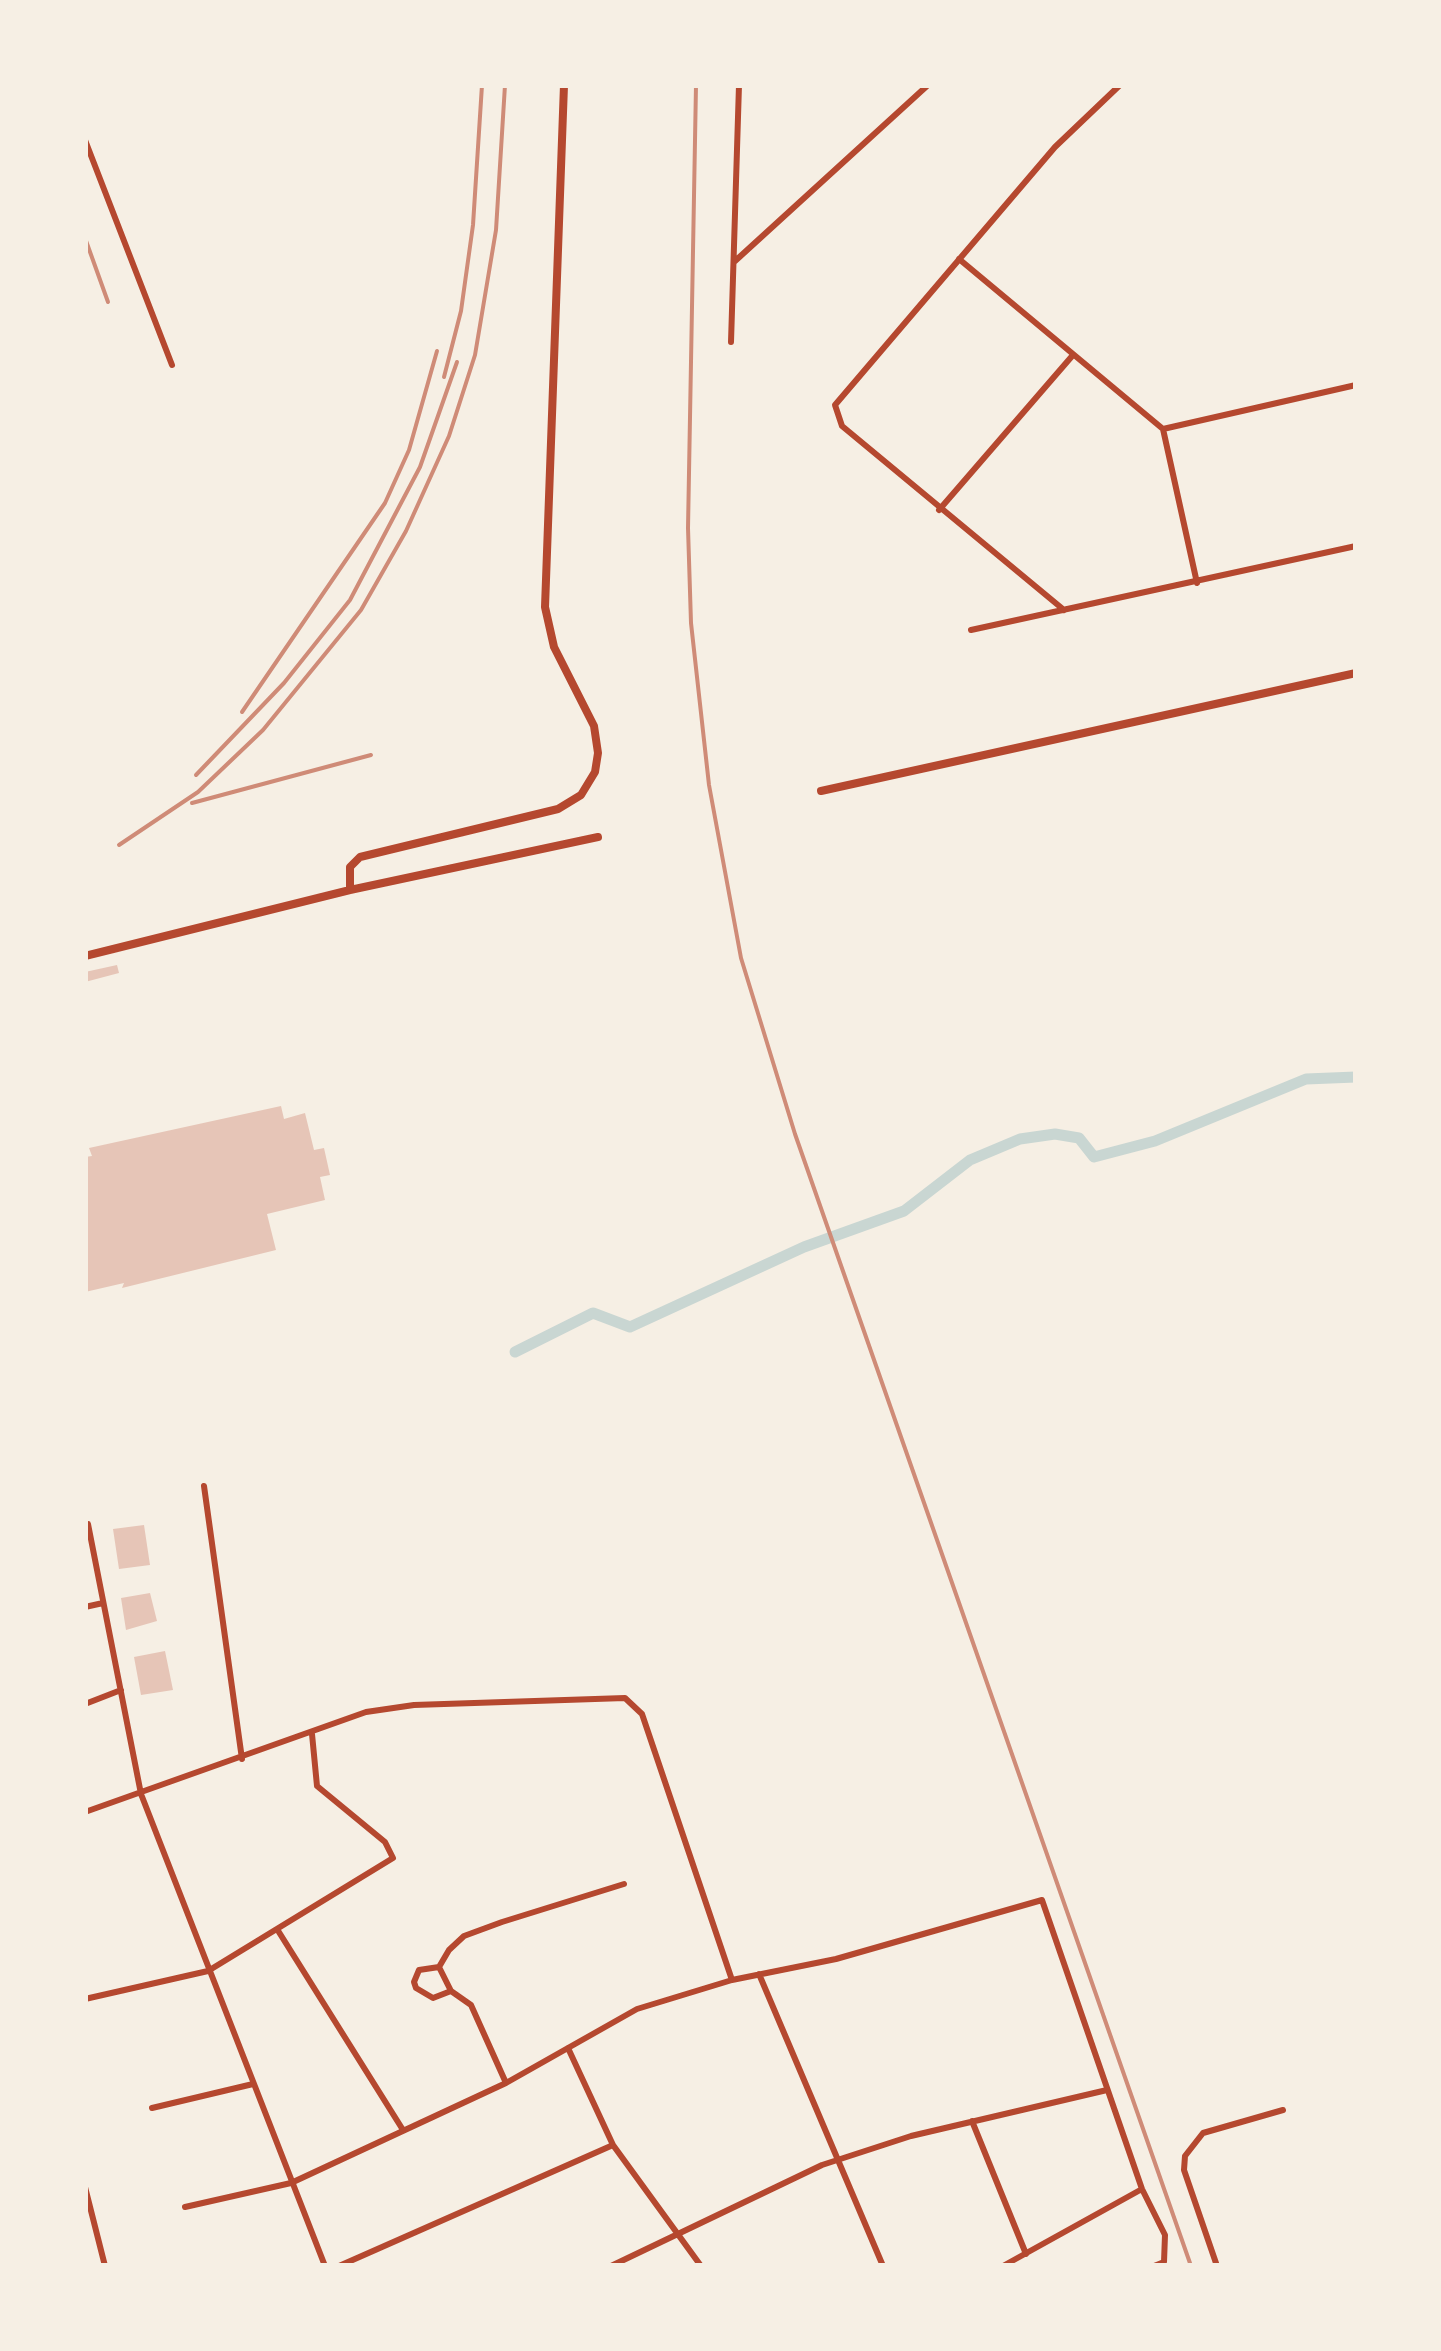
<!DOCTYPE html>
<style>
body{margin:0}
#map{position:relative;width:1441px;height:2351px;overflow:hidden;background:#f6efe4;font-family:"Source Sans 3",sans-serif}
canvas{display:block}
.frame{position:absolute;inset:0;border:88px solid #f6efe4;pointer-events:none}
</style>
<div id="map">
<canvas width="1441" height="2351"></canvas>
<div class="frame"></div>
</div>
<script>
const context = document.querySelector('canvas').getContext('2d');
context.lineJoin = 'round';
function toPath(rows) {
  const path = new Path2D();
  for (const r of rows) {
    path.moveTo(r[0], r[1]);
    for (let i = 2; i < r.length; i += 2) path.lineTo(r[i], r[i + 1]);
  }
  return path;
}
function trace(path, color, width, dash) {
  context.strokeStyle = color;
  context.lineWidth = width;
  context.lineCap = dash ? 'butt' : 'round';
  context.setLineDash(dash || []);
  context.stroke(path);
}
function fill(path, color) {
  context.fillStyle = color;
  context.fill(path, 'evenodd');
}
const canal = toPath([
 [515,1352,593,1313,630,1327,804,1247,904,1211,970,1160,1020,1139,1055,1134,1079,1138,1094,1157,1155,1141,1306,1079,1356,1077]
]);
const building = toPath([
 [117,965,119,973,85,982,85,972],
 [281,1106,284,1119,305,1113,314,1150,324,1148,330,1175,320,1177,325,1200,267,1214,276,1250,122,1288,124,1283,85,1292,85,1157,92,1156,89,1148],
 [144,1525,150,1565,119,1569,113,1529],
 [150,1593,157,1621,126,1630,121,1598],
 [165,1651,173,1690,141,1695,134,1657]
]);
const minor = toPath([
 [85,140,172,365],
 [959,259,1163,429,1197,583],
 [734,262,928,85],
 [731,342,739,85],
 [1163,429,1356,385],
 [939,510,1073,355],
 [1064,610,842,426,835,405,1055,147,1120,85],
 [971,630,1356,546],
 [204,1486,242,1759],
 [88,1524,141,1794,325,2266],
 [85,1607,103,1603],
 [85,1704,121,1690],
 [85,1812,366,1712,414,1705,625,1698,642,1714,732,1980],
 [277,1929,403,2130],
 [439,1967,419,1970,414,1982,416,1988,433,1998,451,1991],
 [759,1974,883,2266],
 [85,1999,208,1971,393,1858,385,1842,317,1786,312,1734],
 [568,2048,613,2145,701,2266],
 [506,2083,471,2005,451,1991,439,1967,449,1950,464,1936,502,1922,624,1884],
 [152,2108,253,2084],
 [972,2121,1026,2254],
 [85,2187,105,2266],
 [185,2207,291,2183,506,2083,637,2009,732,1980,836,1959,1042,1900,1142,2189,1165,2235,1164,2262,1154,2266],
 [339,2266,613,2145],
 [611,2266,822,2165,911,2136,1107,2090],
 [1003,2266,1142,2189],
 [1217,2266,1184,2170,1185,2156,1203,2133,1283,2110]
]);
const tertiary = toPath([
 [821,791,1356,673],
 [350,890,350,867,360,857,558,809,581,795,595,772,598,753,594,726,554,647,545,607,564,85],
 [85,956,350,890,598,837]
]);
const rail = toPath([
 [696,85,688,528,691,623,709,785,741,958,795,1134,1191,2266],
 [85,238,108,302],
 [444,377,461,311,473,225,482,85],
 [242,712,385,503,409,450,437,351],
 [196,775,284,683,350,600,420,467,457,362],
 [192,803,371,755],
 [119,845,198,792,263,730,361,610,406,531,449,436,475,355,496,230,505,85]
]);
trace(canal, '#c9d6d2', 11);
fill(building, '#e6c5b7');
trace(minor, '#b5482f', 6);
trace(tertiary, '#b5482f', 8);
trace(rail, '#cf8b77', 4);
</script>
